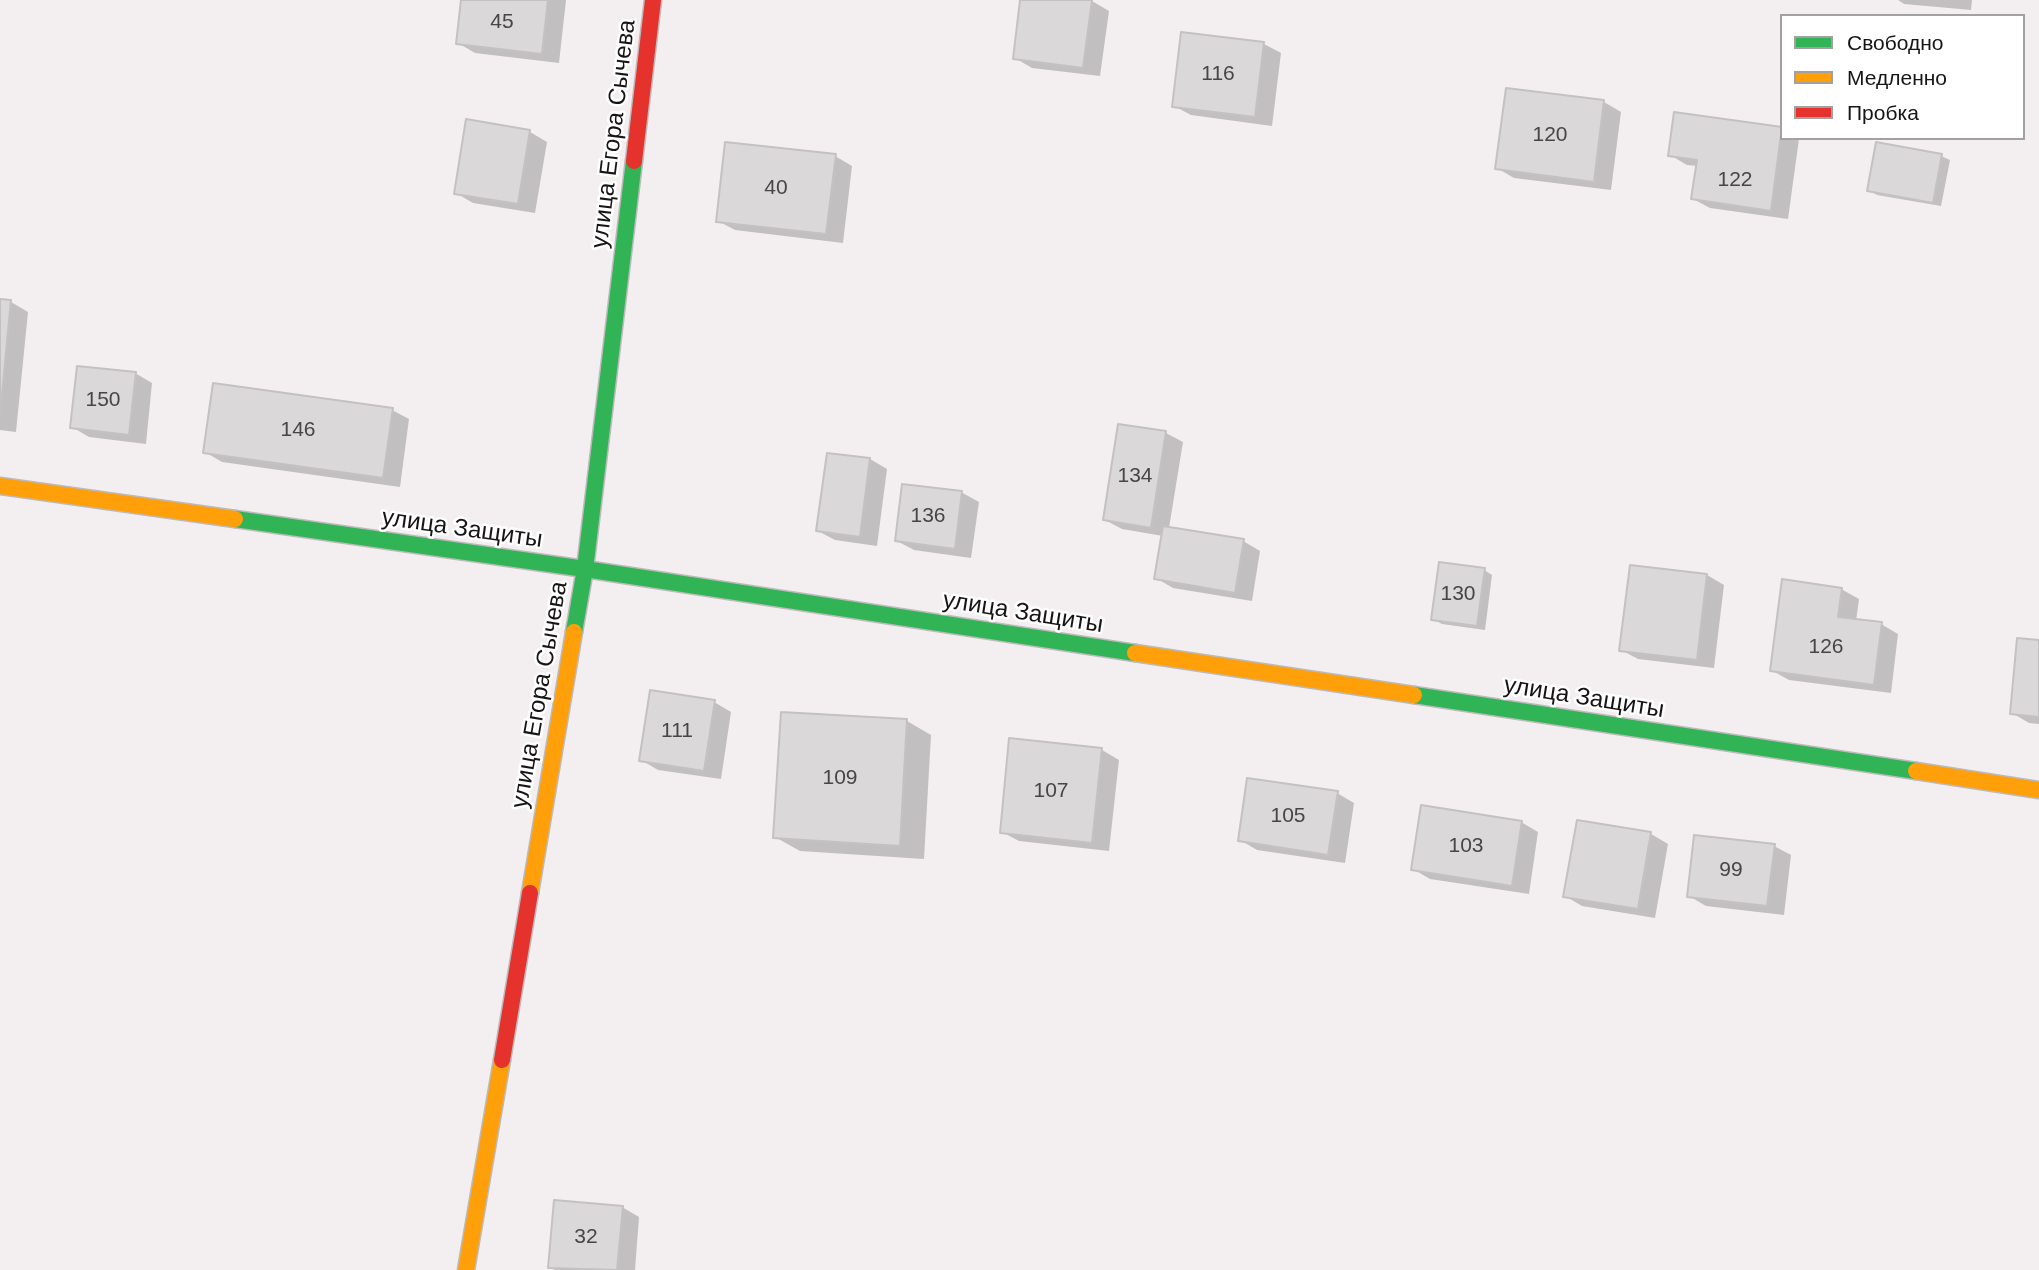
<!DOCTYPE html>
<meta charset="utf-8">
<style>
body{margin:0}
#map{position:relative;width:2039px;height:1270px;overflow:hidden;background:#f3eff1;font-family:Helvetica,sans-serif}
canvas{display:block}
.legend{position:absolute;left:1780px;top:14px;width:245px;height:126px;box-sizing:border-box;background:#fff;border:2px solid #a2a1a1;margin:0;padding:9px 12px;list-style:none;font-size:21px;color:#171415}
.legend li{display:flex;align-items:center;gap:14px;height:35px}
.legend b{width:35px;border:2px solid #a2a1a1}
</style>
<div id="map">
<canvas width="2039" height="1270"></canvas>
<ul class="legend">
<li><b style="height:9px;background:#30b455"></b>Свободно</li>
<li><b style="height:9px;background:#ff9f0a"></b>Медленно</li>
<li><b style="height:9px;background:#e5322d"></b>Пробка</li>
</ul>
</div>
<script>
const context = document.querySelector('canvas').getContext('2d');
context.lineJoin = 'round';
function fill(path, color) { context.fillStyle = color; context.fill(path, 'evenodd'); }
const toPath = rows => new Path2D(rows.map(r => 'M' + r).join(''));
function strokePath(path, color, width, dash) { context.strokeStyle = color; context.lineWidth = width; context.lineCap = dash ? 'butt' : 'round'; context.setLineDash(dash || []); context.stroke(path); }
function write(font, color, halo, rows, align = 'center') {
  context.font = font + ' Helvetica,sans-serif'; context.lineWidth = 5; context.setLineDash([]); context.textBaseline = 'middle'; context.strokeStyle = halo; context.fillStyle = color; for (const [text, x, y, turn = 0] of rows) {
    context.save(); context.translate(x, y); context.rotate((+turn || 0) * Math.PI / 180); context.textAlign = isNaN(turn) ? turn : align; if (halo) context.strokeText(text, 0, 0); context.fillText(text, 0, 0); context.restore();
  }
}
const shadow = toPath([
 [463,0,566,0,559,63,475,53,458,43],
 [1022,0,1081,0,1092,1,1109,11,1100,76,1032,68,1015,58],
 [1898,0,1972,0,1971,10,1904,4],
 [1264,44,1281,53,1272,126,1191,115,1174,106],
 [1604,102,1621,112,1611,190,1514,178,1497,168],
 [1675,114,1782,129,1782,138,1799,139,1788,219,1710,208,1693,199,1698,166,1687,165,1670,155],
 [530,132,547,142,535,213,473,203,456,193],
 [835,156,852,166,843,243,735,230,718,221],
 [1941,156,1950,160,1941,206,1877,195,1869,190],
 [0,301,11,302,28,312,16,432,0,430],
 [135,373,152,383,146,444,89,437,72,427],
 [392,410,409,419,400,487,222,462,205,452],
 [1120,426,1166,433,1183,442,1169,528,1243,541,1260,551,1252,601,1173,588,1156,578,1163,536,1122,529,1105,520],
 [829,455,870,459,887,469,877,546,835,540,818,531],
 [961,492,979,502,971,558,914,550,897,541],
 [1484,570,1492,575,1485,630,1442,624,1433,619],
 [1707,575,1724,585,1714,668,1638,659,1621,650],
 [1841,589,1859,599,1856,621,1881,624,1898,634,1891,693,1789,680,1771,670],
 [2039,642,2039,724,2029,723,2012,713],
 [714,702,731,712,721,779,658,770,641,760],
 [907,721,931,735,924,859,800,851,775,837],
 [1011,740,1102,750,1119,760,1109,851,1019,841,1002,832],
 [1337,793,1354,803,1345,863,1257,850,1240,840],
 [1521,822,1538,832,1529,894,1430,879,1413,869],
 [1578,822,1651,834,1668,844,1655,918,1582,906,1565,896],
 [1774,846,1791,855,1784,915,1706,906,1689,896],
 [622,1207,639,1217,635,1270,555,1270,550,1267]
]);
const building = toPath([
 [461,0,548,0,542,54,456,44,461,0],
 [1020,0,1092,0,1083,68,1013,59,1020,0],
 [1181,32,1264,42,1255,117,1172,107,1181,32],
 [1506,88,1604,100,1594,182,1495,169,1506,88],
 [1674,112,1782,127,1771,211,1691,199,1697,160,1668,156,1674,112],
 [466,119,530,130,518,204,454,194,466,119],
 [725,142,836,154,826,234,716,222,725,142],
 [1876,142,1942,154,1933,203,1867,191,1876,142],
 [0,299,11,300,0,415,0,299],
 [77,366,136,372,129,435,70,428,77,366],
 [213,383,393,408,383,478,203,453,213,383],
 [1118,424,1166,431,1151,528,1103,520,1118,424],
 [827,453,870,458,860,537,816,531,827,453],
 [902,484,962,491,955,549,895,541,902,484],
 [1163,526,1244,539,1235,593,1154,579,1163,526],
 [1439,562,1485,568,1477,626,1431,620,1439,562],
 [1630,565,1707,574,1697,660,1619,651,1630,565],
 [1782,579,1842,588,1838,617,1882,622,1874,685,1770,671,1782,579],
 [2017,638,2039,640,2039,717,2010,714,2017,638],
 [650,690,715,700,704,771,639,761,650,690],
 [781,712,907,719,900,846,773,838,781,712],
 [1009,738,1102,748,1092,843,1000,833,1009,738],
 [1247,778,1338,791,1328,855,1238,841,1247,778],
 [1421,805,1522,821,1512,886,1411,870,1421,805],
 [1577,820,1651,832,1638,909,1563,897,1577,820],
 [1694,835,1775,844,1767,906,1687,897,1694,835],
 [554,1200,623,1206,617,1270,548,1268,554,1200]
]);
const fast = toPath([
 [235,519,585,569,1135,653],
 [574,632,585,569,634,161],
 [1414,695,1916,771]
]);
const slow = toPath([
 [0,486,235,519],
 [1135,653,1414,695],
 [1916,771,2039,790],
 [530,893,574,632],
 [466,1270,502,1060]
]);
const jam = toPath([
 [634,161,653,0],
 [502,1060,530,893]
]);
const numberNames = [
 ["45",502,22],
 ["116",1218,74],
 ["120",1550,135],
 ["122",1735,180],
 ["40",776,188],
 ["150",103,400],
 ["146",298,430],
 ["134",1135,476],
 ["136",928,516],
 ["130",1458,594],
 ["126",1826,647],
 ["111",677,731],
 ["109",840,778],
 ["107",1051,791],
 ["105",1288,816],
 ["103",1466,846],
 ["99",1731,870],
 ["32",586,1237]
];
const streetNames = [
 ["улица Егора Сычева",614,134,-83],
 ["улица Защиты",462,529,8],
 ["улица Защиты",1023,613,9],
 ["улица Егора Сычева",540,695,-80],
 ["улица Защиты",1584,698,9]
];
fill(shadow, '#0003');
fill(building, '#dbd8d9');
strokePath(building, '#c4c1c2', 2);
strokePath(fast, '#bdbabb', 19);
strokePath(slow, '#bdbabb', 19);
strokePath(jam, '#bdbabb', 19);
strokePath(fast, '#30b455', 16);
strokePath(slow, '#ff9f0a', 16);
strokePath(jam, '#e5322d', 16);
write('21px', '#484546', null, numberNames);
write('24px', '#171415', '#fff', streetNames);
</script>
